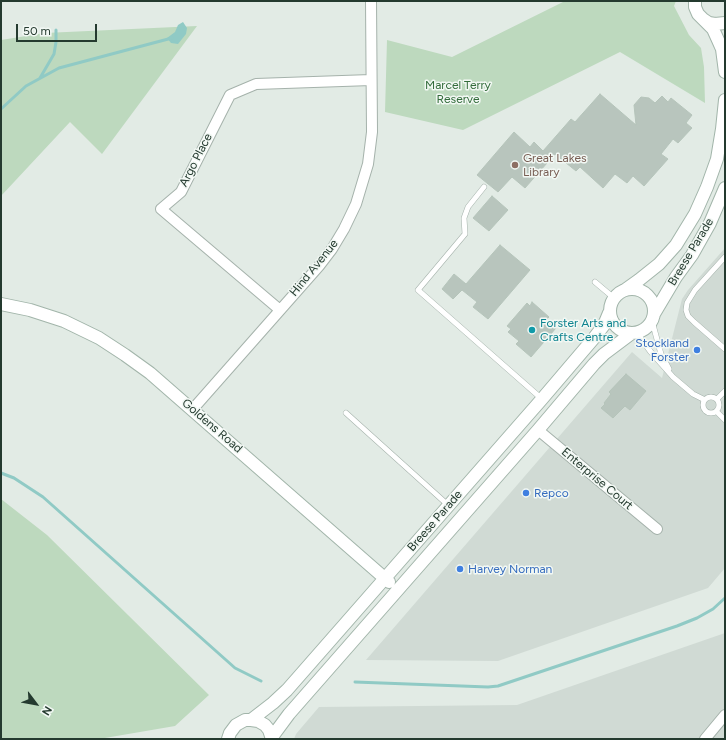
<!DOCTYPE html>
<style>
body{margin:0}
#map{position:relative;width:726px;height:740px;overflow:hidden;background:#e2ebe5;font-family:Figtree,sans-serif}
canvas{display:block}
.frame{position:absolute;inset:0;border:2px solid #243a2f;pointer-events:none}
.north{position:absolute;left:16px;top:684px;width:40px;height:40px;-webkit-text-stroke:3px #f2f8f4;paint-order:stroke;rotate:122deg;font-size:11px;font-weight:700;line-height:16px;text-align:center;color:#243a2f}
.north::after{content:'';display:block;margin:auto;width:14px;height:18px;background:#243a2f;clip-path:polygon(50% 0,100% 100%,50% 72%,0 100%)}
.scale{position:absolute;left:16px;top:24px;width:81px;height:18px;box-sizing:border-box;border:2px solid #243a2f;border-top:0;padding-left:5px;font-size:12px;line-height:14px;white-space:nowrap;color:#243a2f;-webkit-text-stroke:3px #f2f8f4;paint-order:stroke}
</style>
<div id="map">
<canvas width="726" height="740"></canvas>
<div class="frame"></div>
<div class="north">N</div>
<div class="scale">50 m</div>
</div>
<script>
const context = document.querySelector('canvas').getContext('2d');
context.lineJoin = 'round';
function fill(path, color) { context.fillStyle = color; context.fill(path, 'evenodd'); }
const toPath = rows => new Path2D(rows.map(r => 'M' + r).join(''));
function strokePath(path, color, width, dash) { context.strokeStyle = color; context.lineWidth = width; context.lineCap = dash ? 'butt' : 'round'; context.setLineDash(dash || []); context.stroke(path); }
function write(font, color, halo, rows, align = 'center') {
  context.font = font + ' Figtree,sans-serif'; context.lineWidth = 3; context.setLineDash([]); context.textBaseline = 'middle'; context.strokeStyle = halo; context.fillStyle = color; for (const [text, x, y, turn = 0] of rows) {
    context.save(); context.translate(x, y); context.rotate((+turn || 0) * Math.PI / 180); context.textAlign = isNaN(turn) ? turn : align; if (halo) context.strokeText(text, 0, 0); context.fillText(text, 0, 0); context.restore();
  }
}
const built = toPath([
 [725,248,725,568,708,588,498,661,366,660,632,352,662,378,682,299,688,290],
 [725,633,725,739,294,739,296,734,319,707,517,705]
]);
const green = toPath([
 [565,1,676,1,674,6,689,35,701,48,704,67,705,103,620,52,463,130,385,112,387,40,452,57],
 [197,26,102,154,70,122,1,196,1,40,45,33],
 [1,499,47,535,209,695,175,726,99,739,1,739]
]);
const water = toPath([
 [183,22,187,28,186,34,178,44,171,43,167,38,175,32,178,25]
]);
const stream = toPath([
 [40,78,54,54,56,42,56,30],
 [1,109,26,86,59,68,172,38],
 [1,473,14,478,43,497,235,668,261,681],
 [355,682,488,687,498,686,677,626,697,618,713,609,725,598]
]);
const building = toPath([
 [600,94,636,125,634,105,641,97,649,98,655,103,662,96,668,102,671,98,692,115,686,123,692,128,678,143,673,139,661,154,668,159,644,186,633,176,627,183,615,174,603,188,580,167,576,171,555,154,525,188,512,177,498,192,477,175,514,132,530,147,534,142,543,151,571,119,575,122,600,94],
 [492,196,508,210,489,231,473,218,492,196],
 [500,245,530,270,488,319,473,307,477,302,462,290,453,299,442,289,454,274,466,284,500,245],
 [532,302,549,317,546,320,556,328,531,357,516,344,519,341,508,332,511,329,507,326,527,303,530,306,532,302],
 [626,374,646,391,630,410,625,406,613,418,601,408,605,404,604,403,611,394,609,392,626,374]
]);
const lane = toPath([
 [484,187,468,207,464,218,465,234,418,290,542,399],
 [725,257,695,290,687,303,686,310,688,316,694,322,725,349],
 [595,282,614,298],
 [652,321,661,354,669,369],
 [637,333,650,351,673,377,693,394,705,400],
 '703 405a8 8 0 1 1 16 0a8 8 0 1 1-16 0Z',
 [717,399,725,391],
 [717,412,725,420],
 [346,413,448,505]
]);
const street = toPath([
 [280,310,161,209,181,192,230,95,256,84,371,80],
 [192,410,319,266,332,249,344,229,356,204,368,164,372,132,371,1],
 [538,430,657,529],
 [705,739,725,715]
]);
const secondary = toPath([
 [695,1,695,7,698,14,703,19,709,23,715,24,725,23],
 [703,19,713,29,718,40,722,49,725,72],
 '610 311a22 22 0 1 1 44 0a22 22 0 1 1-44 0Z',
 [625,290,639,280,659,264,676,245,695,214,707,187,717,159,722,129,725,100],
 [1,304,30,310,64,321,99,338,125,355,150,373,389,582],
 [654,314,676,277,692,255,710,223,725,188],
 [251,720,273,703,287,690,542,399,594,338,604,325,609,313],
 [272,737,289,714,538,430,594,364,604,354,632,333],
 [228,739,230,733,236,725,245,720,251,720,258,721,265,725,269,730,272,739]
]);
const markers = [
 [515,165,4,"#8d6e63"],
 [532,330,4,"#0f9aa8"],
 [697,350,4,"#3f7fe0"],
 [526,493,4,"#3f7fe0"],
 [460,569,4,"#3f7fe0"]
];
const parkNames = [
 ["Marcel Terry",458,85],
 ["Reserve",458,99]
];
const educationNames = [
 ["Great Lakes",523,158],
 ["Library",523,172]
];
const streetNames = [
 ["Argo Place",196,160,-63],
 ["Breese Parade",691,252,-59],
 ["Hind Avenue",314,268,-51],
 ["Goldens Road",212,426,41],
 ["Enterprise Court",597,479,40],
 ["Breese Parade",435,521,-49]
];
const cultureNames = [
 ["Forster Arts and",540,323],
 ["Crafts Centre",540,337]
];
const shopNames = [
 ["Stockland",689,343,"right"],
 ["Forster",689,357,"right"],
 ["Repco",534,493],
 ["Harvey Norman",468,569]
];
fill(built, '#d0dad4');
fill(green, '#bdd9be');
fill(water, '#90cac5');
strokePath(stream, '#90cac5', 3);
fill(building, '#b8c5bd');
strokePath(building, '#b5c4ba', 1);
strokePath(lane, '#a5b2ab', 6);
strokePath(street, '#a5b2ab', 12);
strokePath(secondary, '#a2b5aa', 14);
strokePath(lane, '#fff', 5);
strokePath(street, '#fff', 10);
strokePath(secondary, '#fff', 12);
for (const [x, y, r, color] of markers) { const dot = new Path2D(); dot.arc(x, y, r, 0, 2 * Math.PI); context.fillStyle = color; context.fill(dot); strokePath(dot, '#f2f8f4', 1.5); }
write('12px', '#336c3b', '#f2f8f4', parkNames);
write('12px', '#785e54', '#f2f8f4', educationNames, 'left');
write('12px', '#243a2f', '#f2f8f4', streetNames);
write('12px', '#0d838f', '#f2f8f4', cultureNames, 'left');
write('12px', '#366cbe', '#f2f8f4', shopNames, 'left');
</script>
